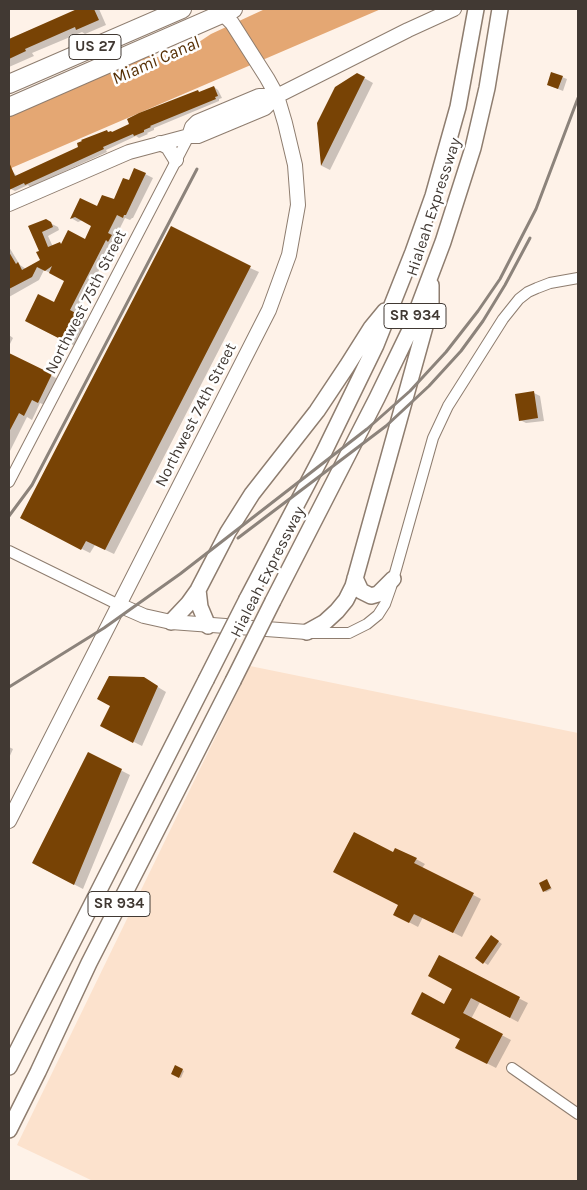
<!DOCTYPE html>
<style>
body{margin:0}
#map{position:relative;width:587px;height:1190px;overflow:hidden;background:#fef2e8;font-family:Karla,sans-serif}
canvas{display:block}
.frame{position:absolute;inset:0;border:10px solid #413933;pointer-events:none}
</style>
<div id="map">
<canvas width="587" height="1190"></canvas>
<div class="frame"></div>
</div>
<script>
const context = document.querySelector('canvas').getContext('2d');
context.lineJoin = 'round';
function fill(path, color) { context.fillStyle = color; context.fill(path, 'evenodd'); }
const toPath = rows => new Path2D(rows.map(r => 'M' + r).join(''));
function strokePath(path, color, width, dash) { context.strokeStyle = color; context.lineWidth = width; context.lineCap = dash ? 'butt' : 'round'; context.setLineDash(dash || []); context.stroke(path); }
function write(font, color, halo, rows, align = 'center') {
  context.font = font + ' Karla,sans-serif'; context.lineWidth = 5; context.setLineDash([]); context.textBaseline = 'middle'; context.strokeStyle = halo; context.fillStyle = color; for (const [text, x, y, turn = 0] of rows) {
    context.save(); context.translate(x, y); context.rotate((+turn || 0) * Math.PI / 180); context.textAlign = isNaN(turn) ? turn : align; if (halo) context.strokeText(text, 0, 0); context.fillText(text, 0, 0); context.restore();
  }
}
const built = toPath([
 [250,666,578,733,578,1181,93,1181,17,1145]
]);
const water = toPath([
 [265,9,381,9,9,169,9,117,150,55,152,57,155,58,191,43,199,42,211,34]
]);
const shadow = toPath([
 [80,9,99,9,106,25,85,34,82,32,32,53,34,56,9,67,9,39],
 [552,73,567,79,563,91,548,85],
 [357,74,373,83,330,170,322,166,318,123],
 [214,87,218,90,222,98,219,99,219,101,154,128,154,130,147,133,148,134,139,138,136,136,106,150,107,152,30,187,28,185,15,191,11,189,9,185,9,172,12,171,17,176,113,133,198,92,201,93],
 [135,169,153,178,133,218,132,218,130,220,125,218,115,238,118,240,116,245,113,243,76,315,89,322,77,347,33,325,54,304,66,281,44,270,39,280,9,297,9,247,20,265,26,269,42,261,40,252,30,227,46,221,58,227,59,230,48,236,53,247,85,241,93,225,83,220,78,222,71,218,114,200,129,182],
 [250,268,259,272,114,554,95,545,90,553,30,523],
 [9,335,13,338,9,346],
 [9,355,60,380,47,406,40,403,32,420,27,417,9,453],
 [534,393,540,396,544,421,526,423,520,420],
 [153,684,166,692,142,746,110,730],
 [9,747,13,749,9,758],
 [89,754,130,775,83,889,42,868],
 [394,853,416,859,425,864,422,868,481,899,462,937,423,917,418,927,403,919,399,905],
 [547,881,552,889,546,892,544,891],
 [495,939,502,944,488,965,477,958],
 [439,957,528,1003,518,1022,480,1002,471,1019,511,1040,496,1068,465,1052,461,1039,445,1006,454,989],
 [175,1066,184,1071,181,1078,172,1073]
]);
const building = toPath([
 [77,9,94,9,99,20,76,30,75,27,25,49,26,51,9,59,9,39],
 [551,72,563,76,558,89,547,85],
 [357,73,365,77,321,166,317,123,335,87],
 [214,86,218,96,215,97,216,99,150,126,151,127,144,130,144,132,134,136,133,134,103,147,104,149,25,185,24,183,9,190,9,162,15,176,78,147,77,143,82,141,81,140,107,130,108,132,111,131,112,132,129,124,127,119,139,113,198,90,199,92],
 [134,168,146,173,126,215,124,215,123,218,117,215,108,233,112,235,108,242,106,240,70,310,83,317,70,344,25,321,38,294,54,302,64,281,49,273,52,266,45,271,37,267,32,277,9,289,9,252,16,264,18,262,22,270,40,260,36,252,39,251,28,226,46,219,51,222,53,227,42,232,48,247,60,242,61,244,68,230,85,239,91,226,75,217,70,219,80,198,97,206,102,195,114,199,123,178,129,180],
 [171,226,251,266,105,550,86,541,81,550,20,518],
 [9,353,52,374,38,403,32,400,24,416,19,413,9,432],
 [534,391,538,418,519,421,515,394],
 [109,676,144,677,158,686,133,743,100,726,110,706,97,699],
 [88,752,122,769,74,885,32,863],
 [354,832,393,852,395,848,417,858,414,863,474,893,453,933,414,914,409,923,393,915,398,905,333,872],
 [547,879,551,888,543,892,539,883],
 [491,935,499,941,483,964,475,958],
 [439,955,520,997,510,1018,471,998,463,1013,503,1034,487,1064,455,1048,460,1039,411,1014,422,992,444,1004,452,989,428,976],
 [175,1065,183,1069,179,1078,171,1074]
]);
const street = toPath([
 [9,482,189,136],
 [9,551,119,605],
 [308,633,349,633,367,624,378,615,385,604,391,587,433,438,448,406,503,319,519,299,528,292,537,288,550,283,578,278],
 [512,1068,578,1114]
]);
const secondary = toPath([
 [189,136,192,127,197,122,259,96,277,96],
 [160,143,168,147,176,160],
 [9,204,129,152,189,136,198,136,265,108,277,96,408,30,454,9],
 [119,605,144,616,171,622,307,632],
 [9,821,269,310,289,255,298,205,295,165,285,123,277,96,267,78,232,23,218,9]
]);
const primary = toPath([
 [355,578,361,591,371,596,378,594,393,579],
 [198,590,200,607,208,626],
 [247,599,323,454,376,345,413,252,433,196,458,107,476,9],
 [273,601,377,398,409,332,443,242,473,148,487,88,500,9],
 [171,622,188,604,198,590,228,532,252,494,317,411,347,366,371,328,385,311],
 [307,632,325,622,337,611,346,600,353,586,431,305,431,285],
 [9,1067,206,680],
 [9,1130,38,1072,89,963,233,681]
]);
const highway = toPath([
 [9,84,182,9],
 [9,107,233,9]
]);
const rail = toPath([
 [9,516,32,485,197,169],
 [238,538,386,426,429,386,461,351,483,321,505,285,530,238],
 [9,687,104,628,180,574,367,429,410,391,446,352,478,311,500,279,536,209,578,98]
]);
const primaryBridge = toPath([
 [206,680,247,599],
 [233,681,273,601]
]);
const shields = [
 [95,47,52],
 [415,316,62],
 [119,904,62]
];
const shieldNames = [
 ["US 27",95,47],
 ["SR 934",415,316],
 ["SR 934",119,904]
];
const streetNames = [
 ["Hialeah Expressway",434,207,-72],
 ["Northwest 75th Street",86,302,-63],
 ["Northwest 74th Street",196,415,-63],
 ["Hialeah Expressway",268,572,-63]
];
const waterNames = [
 ["Miami Canal",156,61,-24]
];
fill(built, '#fce2cd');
fill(water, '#e4a773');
fill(shadow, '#0003');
fill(building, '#784305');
strokePath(street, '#8e7d6f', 12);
strokePath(secondary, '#8e7d6f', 16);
strokePath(primary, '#8e7d6f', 18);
strokePath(highway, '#8e7d6f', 20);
strokePath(street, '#fff', 10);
strokePath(secondary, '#fff', 14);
strokePath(primary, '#fff', 15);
strokePath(highway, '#fff', 18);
strokePath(rail, '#8c837b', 3);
strokePath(primaryBridge, '#8e7d6f', 18, []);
strokePath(primaryBridge, '#fff', 15);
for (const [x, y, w] of shields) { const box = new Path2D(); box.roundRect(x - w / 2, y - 12.5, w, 25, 4); context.fillStyle = '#fff'; context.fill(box); strokePath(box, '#413933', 1); }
write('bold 15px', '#413933', null, shieldNames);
write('16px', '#413933', '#fff', streetNames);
write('italic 18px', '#552e03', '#fff', waterNames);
</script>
